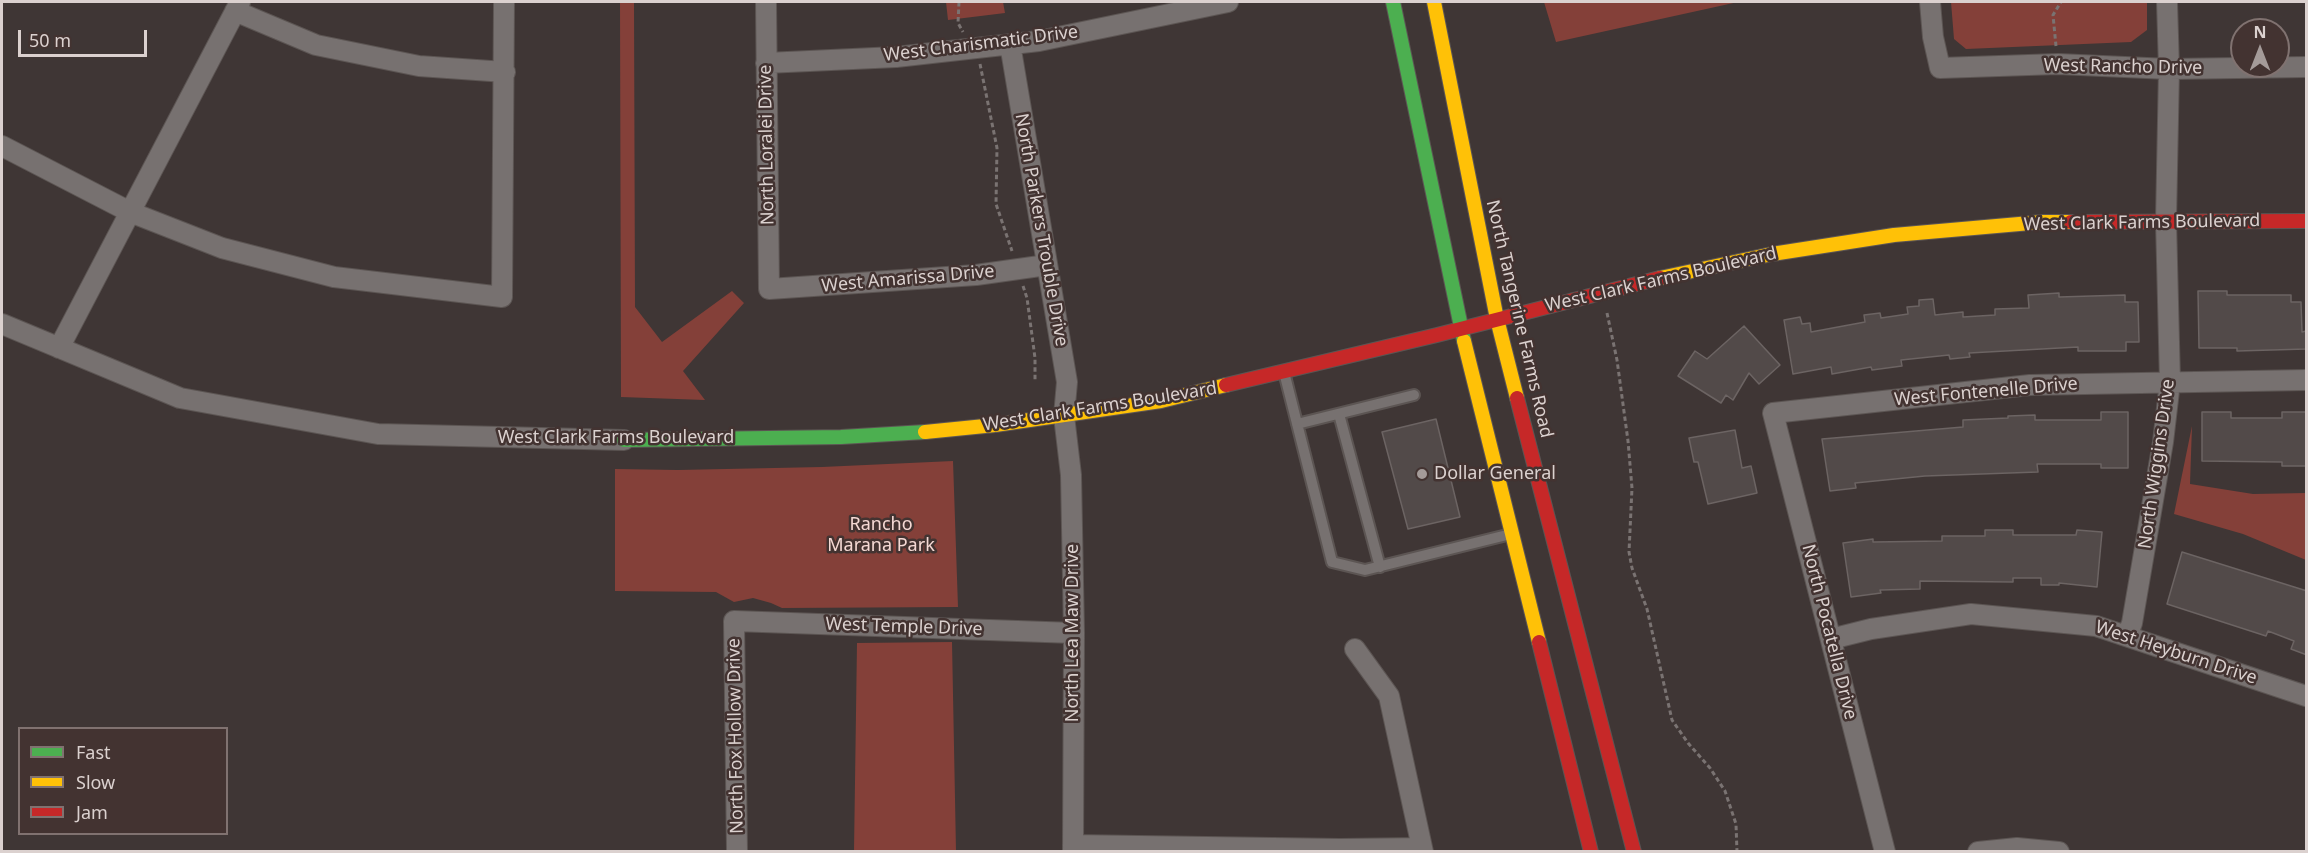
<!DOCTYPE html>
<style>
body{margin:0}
#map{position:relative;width:2308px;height:853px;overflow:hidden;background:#3f3635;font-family:"Noto Sans",sans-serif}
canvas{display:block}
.frame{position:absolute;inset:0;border:3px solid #dbd1cf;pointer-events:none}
.legend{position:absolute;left:18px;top:727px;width:210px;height:108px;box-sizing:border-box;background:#433331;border:2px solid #807270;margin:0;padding:8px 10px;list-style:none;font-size:18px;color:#dbd1cf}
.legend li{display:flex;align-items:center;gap:12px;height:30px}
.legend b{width:30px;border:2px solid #807270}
.north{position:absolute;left:2230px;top:18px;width:60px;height:60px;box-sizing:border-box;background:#433331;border:2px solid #807270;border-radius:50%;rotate:0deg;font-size:16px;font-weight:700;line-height:24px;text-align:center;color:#dbd1cf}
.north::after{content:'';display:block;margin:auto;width:21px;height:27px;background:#a49b99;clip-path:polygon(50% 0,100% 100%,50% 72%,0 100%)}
.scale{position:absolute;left:18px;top:30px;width:129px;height:27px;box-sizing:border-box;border:3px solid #dbd1cf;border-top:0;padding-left:8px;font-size:18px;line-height:21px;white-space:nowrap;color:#dbd1cf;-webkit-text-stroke:4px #433331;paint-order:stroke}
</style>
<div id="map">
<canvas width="2308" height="853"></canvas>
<div class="frame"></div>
<ul class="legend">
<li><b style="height:8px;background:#4caf50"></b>Fast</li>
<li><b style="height:8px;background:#ffc107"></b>Slow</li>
<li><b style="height:8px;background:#c62828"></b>Jam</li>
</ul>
<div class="north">N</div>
<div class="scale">50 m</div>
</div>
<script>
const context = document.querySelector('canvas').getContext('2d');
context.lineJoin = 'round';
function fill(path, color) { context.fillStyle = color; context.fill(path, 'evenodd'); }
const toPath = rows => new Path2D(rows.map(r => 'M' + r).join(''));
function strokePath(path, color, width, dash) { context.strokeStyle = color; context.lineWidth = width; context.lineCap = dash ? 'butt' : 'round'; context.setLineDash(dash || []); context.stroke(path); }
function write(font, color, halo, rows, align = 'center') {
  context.font = font + ' "Noto Sans",sans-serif'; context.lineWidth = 5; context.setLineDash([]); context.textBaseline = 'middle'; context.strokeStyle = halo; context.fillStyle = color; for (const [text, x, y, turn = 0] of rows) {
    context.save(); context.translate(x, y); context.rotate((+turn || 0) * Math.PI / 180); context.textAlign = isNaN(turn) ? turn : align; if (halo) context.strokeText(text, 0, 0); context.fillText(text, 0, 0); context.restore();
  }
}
const green = toPath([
 [620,2,634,2,635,307,662,342,732,291,744,303,683,371,705,400,621,397],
 [946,2,1003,2,1005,13,948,20],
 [1544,2,1738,2,1556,42],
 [1951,2,2147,2,2147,30,2131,42,1966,49,1954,39],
 [2192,426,2190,484,2253,494,2306,493,2306,560,2243,534,2174,514],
 [953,461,958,607,782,608,771,603,753,598,734,602,716,592,615,591,615,469,678,470,822,467],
 [952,642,956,851,854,851,857,643]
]);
const building = toPath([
 [2198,291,2227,291,2227,295,2291,295,2291,302,2301,302,2302,332,2306,331,2306,349,2237,351,2237,348,2199,348,2198,291],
 [2059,293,2059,297,2125,295,2125,302,2138,302,2139,342,2126,342,2126,351,2078,351,2078,347,1969,353,1970,357,1950,359,1949,355,1901,360,1902,366,1872,370,1871,367,1832,374,1831,367,1793,374,1784,320,1800,317,1802,324,1810,323,1811,332,1865,322,1864,315,1880,313,1881,318,1908,314,1907,307,1919,306,1919,300,1933,299,1935,315,1963,312,1963,317,1995,315,1995,309,2029,308,2028,295,2059,293],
 [1744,326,1780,365,1759,384,1749,373,1733,400,1726,395,1721,403,1678,376,1695,351,1707,359,1744,326],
 [2101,412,2128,412,2128,468,2101,468,2101,464,2037,464,2038,472,1925,476,1855,483,1856,488,1830,491,1822,439,1963,427,1963,420,2008,418,2008,416,2035,415,2035,420,2101,420,2101,412],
 [2202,412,2231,412,2231,418,2282,418,2282,412,2307,412,2307,466,2282,466,2282,462,2202,461,2202,412],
 [1436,419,1460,517,1408,529,1382,432,1436,419],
 [1735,430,1742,468,1751,466,1757,493,1708,504,1698,462,1694,462,1689,438,1735,430],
 [1985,530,2013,530,2013,535,2076,535,2077,530,2102,532,2097,587,2059,583,2059,585,2041,585,2041,578,2013,578,2013,582,1920,581,1920,589,1880,590,1881,593,1851,597,1843,543,1873,539,1873,542,1942,541,1942,536,1985,536,1985,530],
 [2182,552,2307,591,2307,655,2291,649,2294,641,2268,631,2266,636,2167,604,2182,552]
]);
const path = toPath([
 [959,2,958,23,963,32],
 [2056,46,2053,15,2061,2],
 [980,64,997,148,996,204,1012,251],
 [1023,286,1027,298,1035,358,1035,382],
 [1607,313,1617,360,1628,441,1632,488,1629,552,1632,568,1647,609,1672,720,1688,743,1710,768,1725,791,1736,824,1737,852]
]);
const lane = toPath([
 [1284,372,1332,562,1365,570,1511,534],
 [1339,414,1380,567],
 [1297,424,1414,395]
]);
const street = toPath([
 [766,2,769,289,976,275,1047,265],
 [1930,2,1933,37,1940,68,2058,64,2169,69,2306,67],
 [235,11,316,45,419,66,505,72],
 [1010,44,1067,382,1064,416,1071,475,1074,633,1073,852],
 [766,63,896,57,1039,41,1228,2],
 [2,146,130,212,222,248,334,277,502,297,504,2],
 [2,324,180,398,378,434,624,440],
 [59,348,240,2],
 [2127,636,2132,623,2163,442,2170,382,2166,221,2169,69,2167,2],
 [1831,639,1871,629,1971,614,2096,626,2306,696],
 [1355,649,1389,696,1423,852],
 [1073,845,1340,849,1422,848],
 [737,852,734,621,1074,633],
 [1885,852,1773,413,2030,385,2306,380],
 [1978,852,2017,848,2059,852]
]);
const fast = toPath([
 [1393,2,1464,341],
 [624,440,841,437,925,432]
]);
const slow = toPath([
 [1434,2,1497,319,1517,398],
 [1660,278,1772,254,1894,235,2042,222,2071,222],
 [1464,341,1539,642],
 [925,432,995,425,1161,401,1226,385]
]);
const jam = toPath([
 [2071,222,2306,221],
 [1226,385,1437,335,1660,278],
 [1517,398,1634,852],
 [1539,642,1591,852]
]);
const markers = [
 [1422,474,6,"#a49b99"]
];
const streetNames = [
 ["West Charismatic Drive",981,44,-7],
 ["West Rancho Drive",2123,67,1],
 ["North Loralei Drive",767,145,-91],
 ["West Clark Farms Boulevard",2142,223,-1],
 ["North Parkers Trouble Drive",1041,230,80],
 ["West Amarissa Drive",908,279,-5],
 ["West Clark Farms Boulevard",1661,280,-13],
 ["North Tangerine Farms Road",1519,319,77],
 ["West Fontenelle Drive",1986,392,-5],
 ["West Clark Farms Boulevard",1100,407,-9],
 ["West Clark Farms Boulevard",616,438],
 ["North Wiggins Drive",2157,464,-82],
 ["West Temple Drive",904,627,2],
 ["North Pocatella Drive",1829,632,76],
 ["North Lea Maw Drive",1073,633,-90],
 ["West Heyburn Drive",2176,653,18],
 ["North Fox Hollow Drive",736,736,-91]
];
const poiNames = [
 ["Dollar General",1434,474]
];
const parkNames = [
 ["Rancho",881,525],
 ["Marana Park",881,546]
];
fill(green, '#844039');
fill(building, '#524a49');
strokePath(building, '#6c6463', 1.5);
strokePath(lane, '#5c5553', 14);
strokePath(street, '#5c5553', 22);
strokePath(fast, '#5c5553', 16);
strokePath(slow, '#5c5553', 16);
strokePath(jam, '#5c5553', 16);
strokePath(path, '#7a7372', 3, [4.5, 3]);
strokePath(lane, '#777170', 10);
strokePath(street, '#777170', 20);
strokePath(fast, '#4caf50', 14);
strokePath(slow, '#ffc107', 14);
strokePath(jam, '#c62828', 14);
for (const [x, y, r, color] of markers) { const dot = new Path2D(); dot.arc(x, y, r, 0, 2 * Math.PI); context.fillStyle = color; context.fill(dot); strokePath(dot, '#433331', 2); }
write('18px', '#dbd1cf', '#433331', streetNames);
write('18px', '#dbd1cf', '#433331', poiNames, 'left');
write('18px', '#f5d9d4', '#433331', parkNames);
</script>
